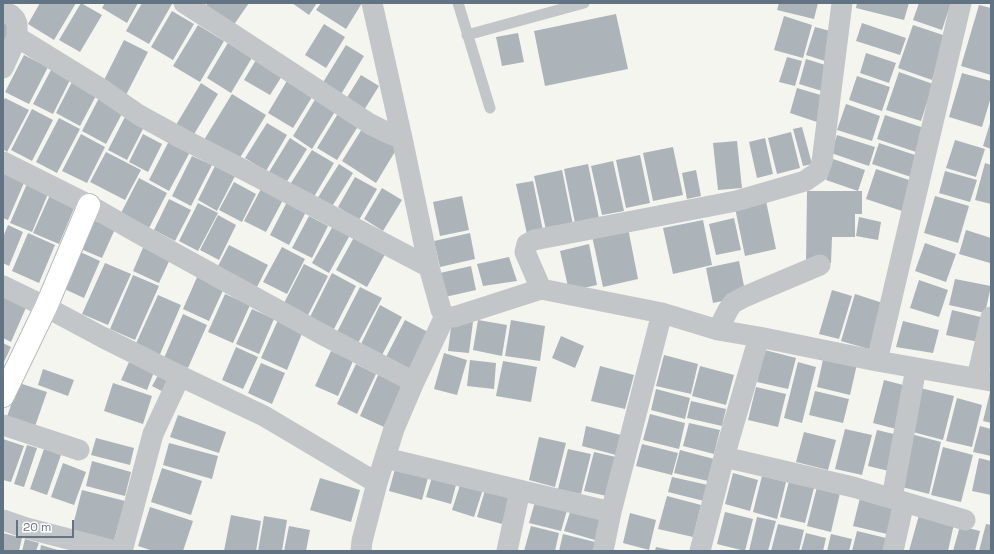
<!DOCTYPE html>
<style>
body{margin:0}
#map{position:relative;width:994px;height:554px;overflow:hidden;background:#f5f5f0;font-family:"Space Grotesk",sans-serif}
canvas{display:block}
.frame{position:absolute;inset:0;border:4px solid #627384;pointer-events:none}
.scale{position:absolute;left:16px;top:520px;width:58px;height:18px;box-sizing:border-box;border:2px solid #627384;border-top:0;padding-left:5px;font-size:12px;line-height:14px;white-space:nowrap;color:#627384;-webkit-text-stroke:3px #fff;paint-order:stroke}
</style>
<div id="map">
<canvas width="994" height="554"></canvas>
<div class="frame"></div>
<div class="scale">20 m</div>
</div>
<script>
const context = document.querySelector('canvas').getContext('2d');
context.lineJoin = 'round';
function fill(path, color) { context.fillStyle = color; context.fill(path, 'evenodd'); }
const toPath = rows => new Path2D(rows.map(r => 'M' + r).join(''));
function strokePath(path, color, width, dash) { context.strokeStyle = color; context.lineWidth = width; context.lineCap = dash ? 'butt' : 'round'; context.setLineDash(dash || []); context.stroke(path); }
const building = toPath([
 [40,3,76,3,54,40,28,24],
 [81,3,102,15,80,52,59,40],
 [105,3,138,3,127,23,102,8],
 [142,3,171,3,172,4,149,44,126,31],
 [208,3,249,3,233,26,205,7],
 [292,3,317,3,309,15],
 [321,3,362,3,346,29,316,10],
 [779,3,818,3,814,19,777,10],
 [857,3,909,3,904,20,856,8],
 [919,3,951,3,942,30,913,20],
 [979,5,991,8,991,75,961,66],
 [172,11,194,24,173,60,151,47],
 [616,14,628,69,545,86,534,31],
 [784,16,812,25,803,58,774,50],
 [3,20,12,25,3,44],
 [862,23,906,38,900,55,856,41],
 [324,24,345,37,326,68,305,55],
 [198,25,224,41,200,82,173,66],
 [913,25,946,36,932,80,898,68],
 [815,27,834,32,825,61,806,55],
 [518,33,524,62,502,66,496,37],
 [232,36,256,51,231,93,207,78],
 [124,40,148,52,126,95,103,82],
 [346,45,364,56,340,96,322,84],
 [866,53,896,63,889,83,860,73],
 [24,55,48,67,29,104,5,92],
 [787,57,802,61,795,86,779,82],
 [806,59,832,67,825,92,799,84],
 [256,60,282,76,270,95,244,80],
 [52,68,71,78,53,114,33,104],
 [899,72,933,84,921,121,886,110],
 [962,73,991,81,991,97,982,127,949,117],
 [291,74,317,89,293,128,268,113],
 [361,75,379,86,361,115,343,104],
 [857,76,890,87,882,111,849,100],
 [73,80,98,92,80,126,56,113],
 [201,83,218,94,193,136,176,125],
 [797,88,824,96,817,122,790,113],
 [319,93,339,105,312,149,293,136],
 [232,94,266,115,238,161,204,140],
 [100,96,125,108,106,144,82,131],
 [5,98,29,110,7,152,3,149,3,101],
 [846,104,880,116,872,141,837,130],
 [342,107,362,120,337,160,317,148],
 [32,109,53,120,32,161,11,150],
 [126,115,145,125,127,160,108,150],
 [885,115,924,128,916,152,877,139],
 [59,118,80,129,57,173,36,162],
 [991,120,991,149,983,146],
 [267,123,287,135,266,171,245,158],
 [365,124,399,145,376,183,342,161],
 [802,127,812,164,803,166,793,129],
 [791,132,800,168,777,174,768,138],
 [81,134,105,147,87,183,62,171],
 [143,134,162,144,148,172,129,162],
 [837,135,875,147,869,166,831,153],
 [290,138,307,149,286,183,269,172],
 [765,138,773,174,757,178,749,142],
 [955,140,985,149,976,177,946,168],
 [169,141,190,152,169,191,149,180],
 [737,141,742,188,718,190,713,143],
 [879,143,918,156,911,177,872,164],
 [673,147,683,195,653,201,643,153],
 [312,150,334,163,312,200,289,186],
 [106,152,141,170,125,200,90,182],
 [640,155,650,203,626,208,616,160],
 [192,156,212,165,191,206,172,196],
 [833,159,865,170,858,191,826,180],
 [613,161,624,211,602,215,591,166],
 [985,163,991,165,991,204,975,200],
 [216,164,236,174,217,211,198,200],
 [339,164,353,173,331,208,317,199],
 [588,164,599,218,575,223,564,169],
 [3,168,26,178,8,220,3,218],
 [876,169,912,181,902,211,866,199],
 [562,170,573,225,546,230,534,176],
 [696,170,701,196,687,199,682,173],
 [945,171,977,180,970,202,939,193],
 [355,177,377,189,359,220,338,207],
 [139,178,167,193,149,228,121,213],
 [29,179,50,189,32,232,10,223],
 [533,181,543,231,527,234,516,184],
 [234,182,256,194,242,222,219,210],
 [262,187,284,198,266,232,244,221],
 [382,188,402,200,383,231,364,219],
 [807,191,862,191,862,214,855,214,855,237,832,237,831,263,806,263],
 [50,195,75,206,59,244,33,233],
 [462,196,469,230,440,236,433,202],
 [935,196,969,206,958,243,924,233],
 [169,199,191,210,175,241,154,230],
 [288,200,307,210,289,245,270,235],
 [766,201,776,249,745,256,735,208],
 [198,203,218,213,198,251,179,241],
 [218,215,236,225,219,260,200,250],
 [309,216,328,226,312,258,292,248],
 [859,217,881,222,878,240,856,236],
 [88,218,115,229,102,258,76,247],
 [734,218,741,250,716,255,709,224],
 [703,220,712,265,673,274,663,228],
 [8,225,23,232,9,266,3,263,3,237],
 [333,226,350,235,329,273,312,263],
 [628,228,638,279,603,287,592,236],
 [358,230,389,247,367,287,336,270],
 [966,230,991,238,991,261,990,263,959,254],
 [28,233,55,245,39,283,12,271],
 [470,233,475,259,440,267,434,241],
 [145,243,172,255,159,283,133,271],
 [925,243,956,254,946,282,915,271],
 [589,244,597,285,569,291,560,251],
 [229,245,268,265,257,287,218,266],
 [282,247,305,259,287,294,263,282],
 [76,250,100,261,84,298,60,287],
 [509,257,517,281,483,286,477,264],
 [739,261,746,296,713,303,706,268],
 [105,263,131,274,108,325,82,314],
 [304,264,328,276,307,317,283,305],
 [471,266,476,290,445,297,440,273],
 [332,273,356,286,334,329,310,317],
 [133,275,159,286,135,340,110,329],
 [198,275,225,286,209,321,183,309],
 [955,279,991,286,985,313,949,305],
 [919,280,948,290,939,317,910,308],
 [360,287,382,298,357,345,336,334],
 [832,290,852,296,839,339,819,334],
 [6,293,28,303,11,342,3,338,3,299],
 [225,294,250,305,233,343,208,332],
 [855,294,886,304,872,350,841,341],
 [158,295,181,305,158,359,134,348],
 [380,305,402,317,382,355,361,344],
 [252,309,274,319,259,354,236,344],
 [952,310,989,319,983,343,946,335],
 [183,314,207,325,188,368,164,358],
 [452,319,473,322,469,353,448,351],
 [278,320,303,331,287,370,261,358],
 [405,320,428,332,408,372,385,359],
 [478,320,507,325,502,356,473,350],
 [511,320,545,326,540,361,505,356],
 [903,321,939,330,933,353,896,347],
 [561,336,584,346,575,368,552,358],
 [3,343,11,347,3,364],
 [236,347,258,357,243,389,222,380],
 [765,350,796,358,788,389,757,382],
 [331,351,353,361,338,396,315,386],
 [444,353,467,360,457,395,434,389],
 [664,355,698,364,691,394,656,386],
 [824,355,857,364,850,395,817,387],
 [470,360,496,363,494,389,467,386],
 [503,361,537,367,531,402,496,396],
 [129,362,154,372,147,390,121,380],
 [798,362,816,367,802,423,784,418],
 [261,363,285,373,272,404,248,393],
 [356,364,376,374,357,414,337,404],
 [600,366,634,375,625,409,591,401],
 [700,366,734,375,726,405,692,396],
 [43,369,74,380,68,396,38,385],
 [161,370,177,399,152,386],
 [379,373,404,384,384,427,360,416],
 [884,380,911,387,900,430,873,423],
 [19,383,47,392,33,432,5,422],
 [113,383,152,396,143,424,104,411],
 [756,387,786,394,778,427,748,420],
 [920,388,954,396,943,440,909,431],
 [656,389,690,398,685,419,651,410],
 [815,391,849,399,843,423,809,415],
 [990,392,991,392,991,423,983,421],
 [957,398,982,405,972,447,946,441],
 [691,401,726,409,722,426,687,418],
 [650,414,685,423,679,449,643,440],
 [178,415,226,432,219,453,170,437],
 [689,423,720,430,714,454,683,446],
 [586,426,621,435,616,455,582,446],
 [980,426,991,429,991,456,973,452],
 [845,429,872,435,862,475,835,469],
 [877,430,902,436,893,472,868,466],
 [804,432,836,440,828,470,796,462],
 [911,434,941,442,929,494,898,486],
 [539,437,566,443,555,487,529,480],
 [96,438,134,448,130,465,91,455],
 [3,439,24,446,11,482,3,480],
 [169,443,218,456,212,479,163,465],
 [642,444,678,453,672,475,636,466],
 [27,445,37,448,24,487,14,484],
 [943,447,973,455,961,502,931,495],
 [44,449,61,455,47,495,30,489],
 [568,449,591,454,581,494,558,489],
 [680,450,714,459,708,481,674,473],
 [594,452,616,457,607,496,584,491],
 [979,458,991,461,991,495,972,491],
 [92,461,131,472,125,496,86,486],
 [63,463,86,472,74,505,51,497],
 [396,465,429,474,422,500,389,491],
 [162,468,202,481,191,515,151,502],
 [733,473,758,480,750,511,725,504],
 [433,474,457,481,451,504,426,497],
 [762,476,786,482,777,519,753,512],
 [672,477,708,485,704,501,668,492],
 [320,478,360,490,351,522,310,510],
 [462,479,484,486,474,517,452,510],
 [789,481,814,488,805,523,780,517],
 [486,487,511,494,502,524,477,517],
 [817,487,840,493,831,532,807,526],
 [82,490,125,501,113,544,71,533],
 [861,494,895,503,887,534,853,526],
 [667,496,701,505,693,537,658,529],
 [536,498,568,507,561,531,529,523],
 [150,507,193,521,183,551,153,551,138,546],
 [571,509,601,518,595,540,564,531],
 [725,512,753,519,745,551,717,544],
 [630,513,656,520,649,550,623,543],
 [231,515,261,521,256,551,224,551],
 [919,515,954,524,948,551,909,551],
 [264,516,287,520,282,551,258,551],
 [757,517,776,521,768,551,749,551],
 [778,524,804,530,799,551,771,551],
 [986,524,991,525,991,551,979,551],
 [289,526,310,530,306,551,284,551],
 [531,526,559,533,555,551,524,551],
 [960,526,980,531,975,551,953,551],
 [857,531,886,538,883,551,852,551],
 [3,533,22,538,19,551,3,551],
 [806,533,826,538,823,551,801,551],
 [563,534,595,542,593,551,559,551],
 [831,534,852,539,849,551,827,551],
 [25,539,39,543,36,551,22,551],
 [41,545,61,551,40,551],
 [656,547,671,550,671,551,655,551]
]);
const lane = toPath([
 [458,3,490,108],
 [467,35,584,3]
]);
const street = toPath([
 [184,3,231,33,370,124,388,133,402,138],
 [372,3,402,138,429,267,441,310,445,316,454,317,541,289,662,313,718,330,759,337,877,361,991,381],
 [3,11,11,15,15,19,17,24,17,37,3,68],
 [17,37,103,90,139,115,181,138,248,172,429,267],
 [3,162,89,205,136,232,327,337,414,382],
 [3,286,46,307,102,337,180,376,264,416,377,483],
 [541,289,525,252,527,244,534,240,736,201,805,181,818,172,822,162,842,3],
 [718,330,728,310,733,303,744,297,820,265],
 [877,361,961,3],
 [977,378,991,317],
 [3,425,79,450],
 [724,457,853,487,965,520],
 [385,458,611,512],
 [892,498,916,368],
 [3,520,26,528,115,551],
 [122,551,153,434,180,376],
 [361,551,362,541,377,483,394,429,414,382,445,316],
 [507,551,520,490],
 [603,551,611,512,662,313],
 [700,551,724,457,759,337],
 [893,551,904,502]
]);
const secondary = toPath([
 [3,396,46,307,89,205]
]);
fill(building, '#acb3b9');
strokePath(secondary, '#b6bbc0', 24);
strokePath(lane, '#c2c6c9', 11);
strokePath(street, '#c2c6c9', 21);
strokePath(secondary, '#fff', 22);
</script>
